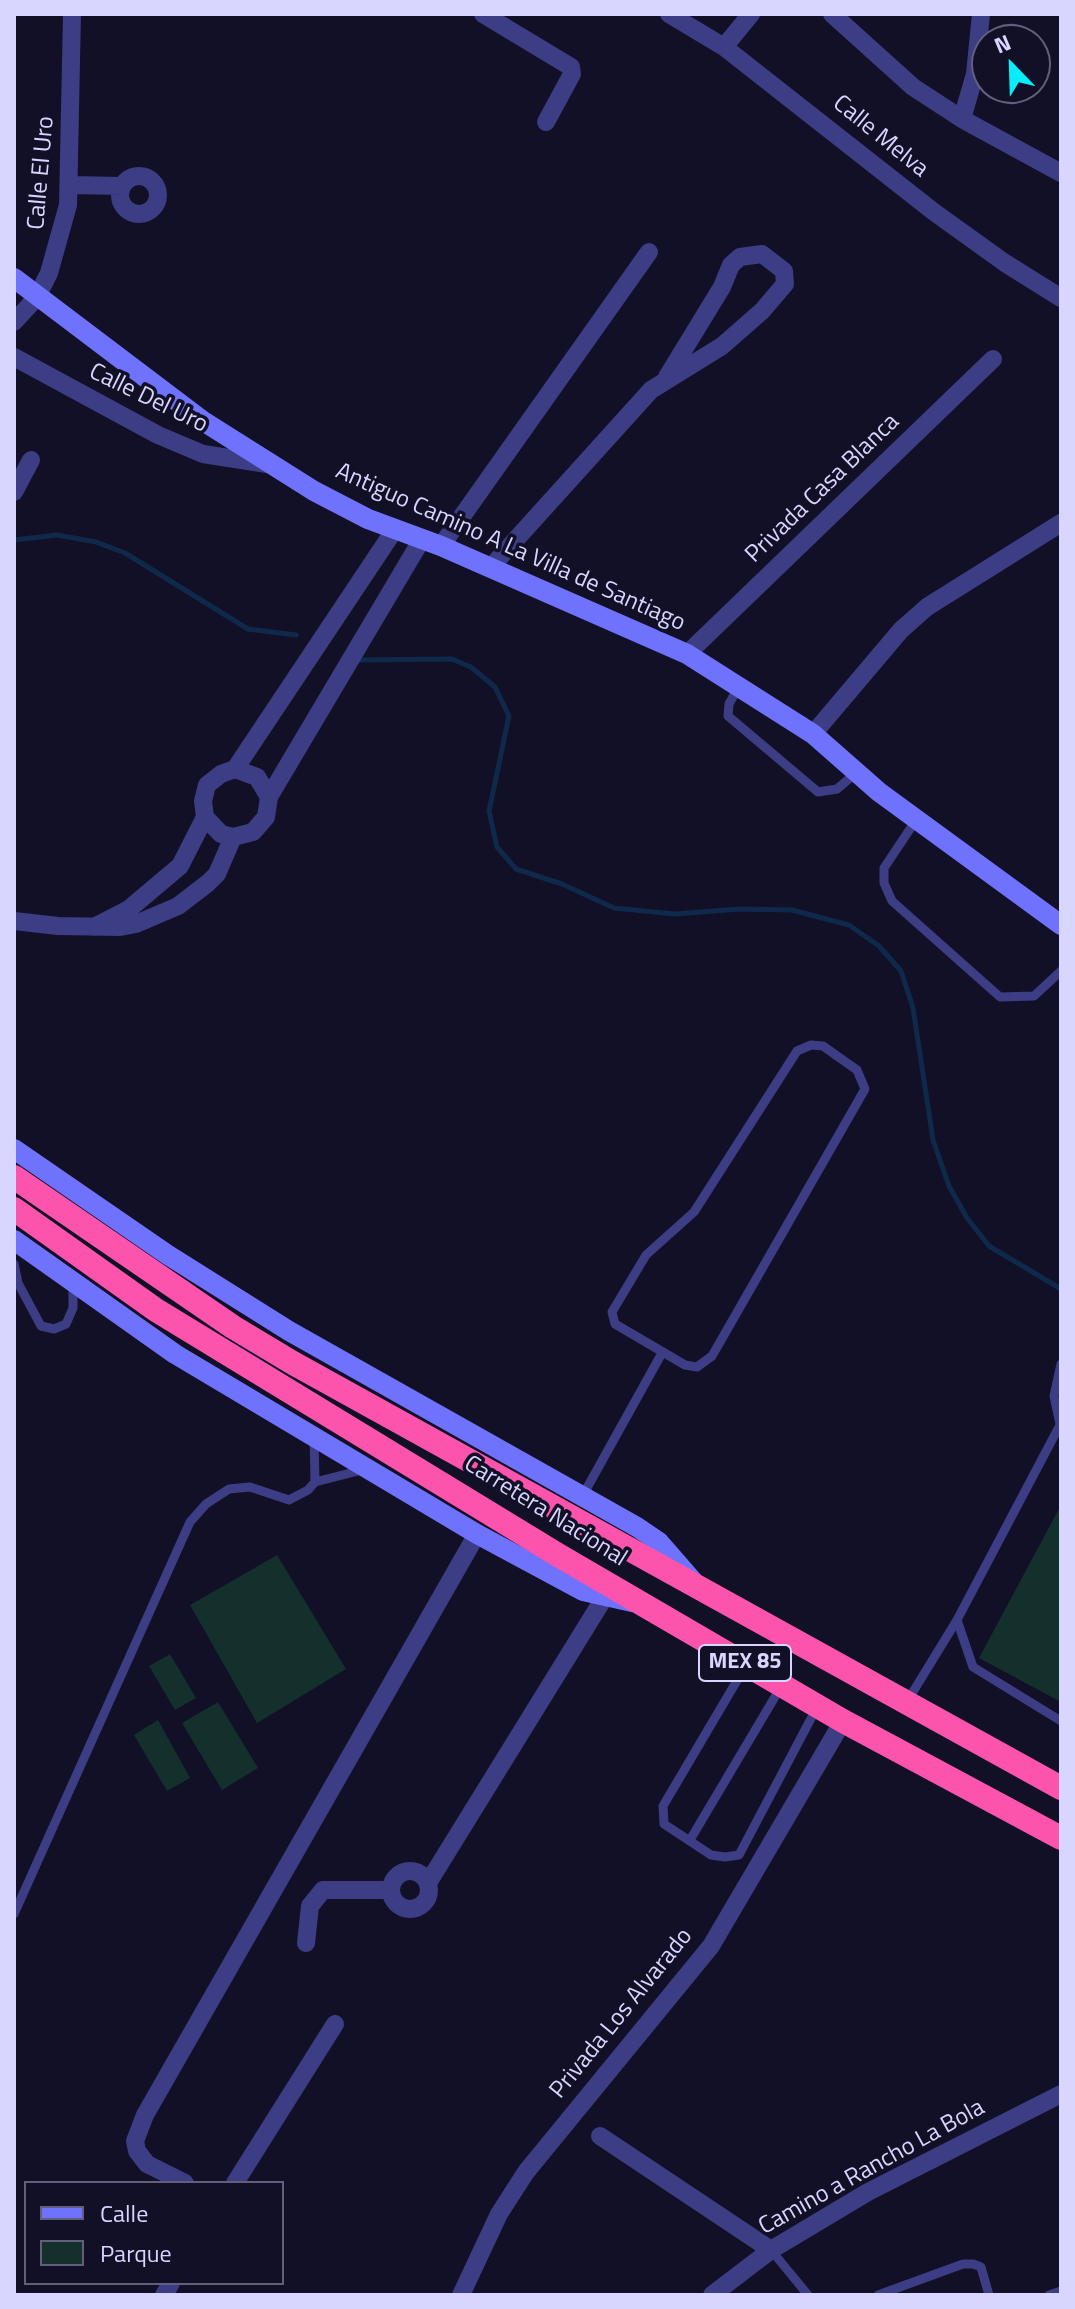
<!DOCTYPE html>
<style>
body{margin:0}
#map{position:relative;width:1075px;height:2309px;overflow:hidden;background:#121026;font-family:"Titillium Web",sans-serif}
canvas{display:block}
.frame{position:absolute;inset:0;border:16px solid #d8d5fe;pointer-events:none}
.legend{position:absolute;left:24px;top:2181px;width:260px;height:104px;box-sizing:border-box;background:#121026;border:2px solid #615f7c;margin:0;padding:10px 14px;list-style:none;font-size:24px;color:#d8d5fe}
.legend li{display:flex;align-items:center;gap:16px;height:40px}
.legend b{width:40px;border:2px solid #615f7c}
.north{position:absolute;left:971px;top:24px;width:80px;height:80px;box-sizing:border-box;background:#121026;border:2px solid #615f7c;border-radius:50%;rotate:337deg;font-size:22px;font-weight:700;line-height:32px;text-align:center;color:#d8d5fe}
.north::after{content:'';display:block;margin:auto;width:28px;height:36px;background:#06eefa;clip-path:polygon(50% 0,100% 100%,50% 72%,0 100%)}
</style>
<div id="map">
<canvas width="1075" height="2309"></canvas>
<div class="frame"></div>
<ul class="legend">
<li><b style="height:10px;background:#6e72fc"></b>Calle</li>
<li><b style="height:22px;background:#13302d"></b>Parque</li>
</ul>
<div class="north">N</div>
</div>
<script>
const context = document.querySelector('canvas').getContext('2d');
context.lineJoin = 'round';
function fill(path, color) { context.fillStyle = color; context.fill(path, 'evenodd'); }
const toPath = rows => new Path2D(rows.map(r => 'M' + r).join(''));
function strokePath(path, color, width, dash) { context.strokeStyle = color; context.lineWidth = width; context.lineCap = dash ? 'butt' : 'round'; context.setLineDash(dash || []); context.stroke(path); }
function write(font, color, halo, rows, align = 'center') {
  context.font = font + ' "Titillium Web",sans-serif'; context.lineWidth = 7; context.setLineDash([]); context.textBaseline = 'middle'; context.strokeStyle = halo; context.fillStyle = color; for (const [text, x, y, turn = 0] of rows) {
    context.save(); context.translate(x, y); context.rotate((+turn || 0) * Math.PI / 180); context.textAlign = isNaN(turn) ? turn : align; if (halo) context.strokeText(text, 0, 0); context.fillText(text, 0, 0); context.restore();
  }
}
const green = toPath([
 [1061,1505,1061,1702,979,1658],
 [277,1555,346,1669,257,1723,190,1605],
 [170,1654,196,1698,175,1710,149,1666],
 [218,1702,258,1768,222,1790,182,1723],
 [158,1720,190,1778,167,1791,134,1735]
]);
const stream = toPath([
 [14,540,57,535,96,542,125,553,248,629,296,635],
 [356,660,452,659,471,667,495,687,509,716,489,811,497,847,516,869,562,884,614,908,675,914,740,909,792,910,849,925,879,946,901,971,913,1008,933,1140,949,1186,967,1218,989,1246,1061,1289]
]);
const lane = toPath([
 [739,686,729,704,728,716,818,792,837,789,857,772],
 [916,820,884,868,884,883,892,901,1000,997,1034,996,1061,971],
 [811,1045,823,1046,857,1070,865,1089,712,1356,697,1367,685,1365,615,1324,612,1312,646,1255,694,1212,797,1051,811,1045],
 [14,1264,18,1283,41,1326,54,1329,66,1324,73,1308,73,1283],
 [1060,1424,1054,1396,1061,1364],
 [314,1438,315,1482,366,1469],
 [583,1495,662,1353],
 [957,1620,973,1667,1061,1721],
 [745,1667,663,1806,664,1824,711,1855,725,1857,739,1855,816,1709],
 [908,1700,957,1620,1061,1423],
 [690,1840,782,1685],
 [14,1914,190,1522,206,1504,229,1489,250,1487,289,1500,308,1490,315,1482],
 [771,2250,808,2295],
 [878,2295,963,2264,973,2264,981,2267,989,2295],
 [1049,2295,1061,2291]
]);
const street = toPath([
 [483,14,571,67,572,74,546,122],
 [669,14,724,47,934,212,1005,263,1061,298],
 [832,14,913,87,962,119,1061,173],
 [724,47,751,14],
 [962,119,975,74,981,14],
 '120 195a19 19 0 1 1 38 0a19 19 0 1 1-38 0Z',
 [70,185,122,186],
 [14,322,37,297,49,273,68,205,72,14],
 [14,357,158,435,203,454,267,464],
 [14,492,31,460],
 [441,546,649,252],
 [491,567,651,390,722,346,762,311,785,284,784,271,762,254,740,257,731,265,722,287,667,377],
 [687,654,993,359],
 [813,734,901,630,927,607,1061,523],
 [235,769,395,529],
 [269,797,422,539],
 [14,921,58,926,120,927,136,924,178,906,208,883,217,874,233,837],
 [94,927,129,909,180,866,205,817,203,801,207,785,221,774,235,769,257,777,269,797,266,817,253,832,233,837,221,834,205,817],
 '391 1890a19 19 0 1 1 38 0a19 19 0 1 1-38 0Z',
 [428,1883,604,1598],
 [306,1943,310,1906,323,1890,391,1890],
 [600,2136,771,2250],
 [185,2183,147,2164,137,2151,135,2141,145,2115,477,1534],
 [235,2183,335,2024],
 [164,2295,171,2283],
 [461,2295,499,2214,526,2172,711,1946,843,1721],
 [712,2295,771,2250,868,2192,1061,2094]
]);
const secondary = toPath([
 [14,278,203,421,314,491,368,519,441,546,687,654,813,734,879,792,1061,925],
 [14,1149,168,1255,289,1331,637,1527,659,1542,693,1581],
 [14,1240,175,1354,477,1534,583,1591,632,1602]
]);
const highway = toPath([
 [14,1177,233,1327,293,1363,1061,1788],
 [14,1209,156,1310,558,1555,843,1721,1061,1838]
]);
const shields = [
 [745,1663,92]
];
const shieldNames = [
 ["MEX 85",745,1663]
];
const streetNames = [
 ["Calle Melva",880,137,39],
 ["Calle El Uro",42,173,-85],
 ["Calle Del Uro",148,399,26],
 ["Privada Casa Blanca",823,489,-44],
 ["Antiguo Camino A La Villa de Santiago",510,548,24],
 ["Carretera Nacional",545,1512,32],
 ["Privada Los Alvarado",622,2014,-51],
 ["Camino a Rancho La Bola",872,2168,-29]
];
fill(green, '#13302d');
strokePath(stream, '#0f294a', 5);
strokePath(lane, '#3c3d84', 9);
strokePath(street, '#3c3d84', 18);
strokePath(secondary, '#6e72fc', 20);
strokePath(highway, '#fc53ad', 24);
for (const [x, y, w] of shields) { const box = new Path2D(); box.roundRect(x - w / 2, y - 18, w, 36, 6); context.fillStyle = '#121026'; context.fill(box); strokePath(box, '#d8d5fe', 2); }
write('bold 22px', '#d8d5fe', null, shieldNames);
write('24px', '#d8d5fe', '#121026', streetNames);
</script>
